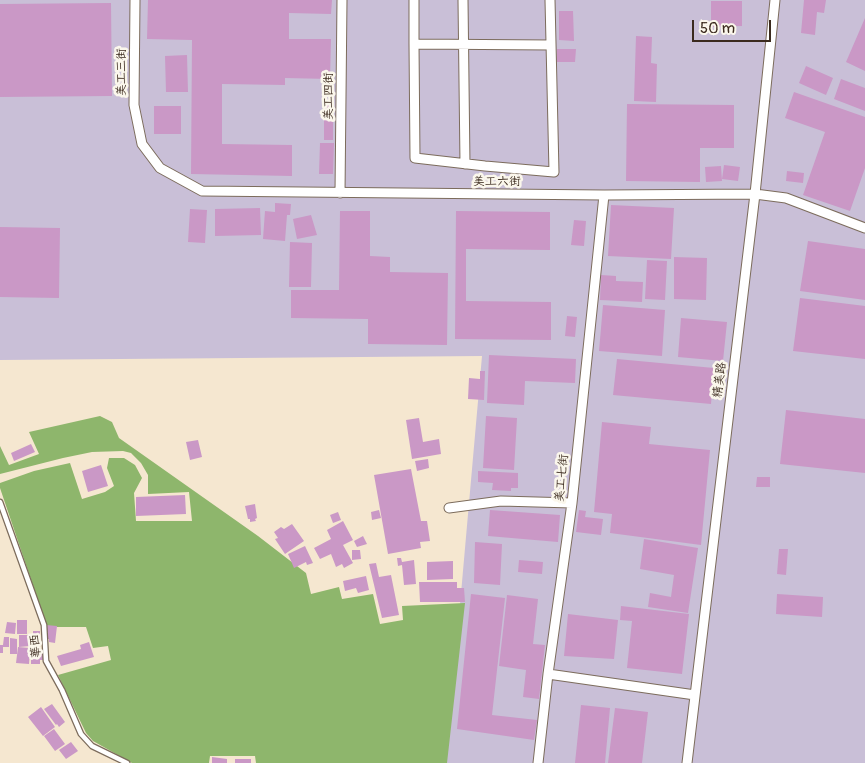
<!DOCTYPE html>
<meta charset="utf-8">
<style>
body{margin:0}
#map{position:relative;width:865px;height:763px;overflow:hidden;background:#f5e7d0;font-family:Pangolin,sans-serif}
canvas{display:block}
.scale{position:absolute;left:692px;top:20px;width:79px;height:22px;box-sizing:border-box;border:2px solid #3b2a1e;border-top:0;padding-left:6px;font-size:15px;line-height:18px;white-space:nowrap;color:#3b2a1e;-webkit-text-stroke:4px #fbf7ec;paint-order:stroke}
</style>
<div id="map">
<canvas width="865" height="763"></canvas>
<div class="scale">50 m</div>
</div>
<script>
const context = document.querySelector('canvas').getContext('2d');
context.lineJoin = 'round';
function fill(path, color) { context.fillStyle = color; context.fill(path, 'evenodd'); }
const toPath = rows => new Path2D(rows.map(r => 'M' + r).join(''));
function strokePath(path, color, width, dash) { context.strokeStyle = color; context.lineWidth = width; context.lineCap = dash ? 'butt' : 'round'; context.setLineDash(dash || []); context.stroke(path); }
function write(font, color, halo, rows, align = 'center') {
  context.font = font + ' Pangolin,"LXGW WenKai TC",sans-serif'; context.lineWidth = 5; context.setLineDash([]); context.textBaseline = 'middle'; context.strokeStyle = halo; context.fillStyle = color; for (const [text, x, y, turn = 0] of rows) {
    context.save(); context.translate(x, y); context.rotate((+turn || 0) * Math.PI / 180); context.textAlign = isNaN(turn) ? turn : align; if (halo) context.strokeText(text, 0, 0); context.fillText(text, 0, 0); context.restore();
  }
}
const industrial = toPath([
 [0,0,865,0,865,763,446,763,482,356,0,360]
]);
const forest = toPath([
 [100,416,112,422,119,438,258,536,306,573,311,594,339,587,342,599,373,594,380,624,403,620,402,606,465,603,447,763,256,763,255,756,210,756,209,763,132,763,93,741,86,733,58,675,111,660,108,646,93,648,86,627,47,627,0,488,0,483,34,471,70,463,82,499,105,492,114,486,107,468,109,458,124,458,135,465,142,478,134,493,136,521,192,521,189,492,148,494,148,475,141,463,131,453,123,451,92,452,63,458,0,474,0,446,9,465,39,454,29,432]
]);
const building = toPath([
 [148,0,332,0,331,14,289,13,289,39,331,39,330,79,285,78,285,85,222,84,222,144,292,145,292,176,191,174,192,40,147,39],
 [804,0,826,0,824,13,817,12,815,35,801,33],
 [711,1,742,1,742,26,711,27],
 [111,3,112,96,0,97,0,4],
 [559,11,573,11,574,41,559,40],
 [865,18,865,71,846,62],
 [636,36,652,37,651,63,657,64,656,102,634,101],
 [557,49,576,49,575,62,557,62],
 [187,55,188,92,166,92,165,56],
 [806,66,833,78,826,95,799,83],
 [841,79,865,88,865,111,834,99],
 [794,92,865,117,865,168,850,211,803,195,825,132,785,118],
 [324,101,333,101,333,140,324,140],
 [627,104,734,105,734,148,700,148,700,182,626,181],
 [154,106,181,106,181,134,154,134],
 [320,143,334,143,333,174,319,174],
 [724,165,740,167,738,181,722,179],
 [721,166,722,181,706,182,705,167],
 [787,171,804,173,803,183,786,181],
 [275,203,291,204,290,215,287,215,285,241,263,239,265,211,275,212],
 [611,205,674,208,671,259,608,256],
 [260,208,261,235,215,236,215,209],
 [190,209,207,210,205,243,188,242],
 [340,211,370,211,370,256,390,257,390,272,448,273,447,345,368,344,368,319,291,318,291,290,339,290],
 [456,211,550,212,550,250,466,249,466,301,551,302,551,340,455,339],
 [311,215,317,235,297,239,293,219],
 [574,220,586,221,584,246,571,245],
 [0,227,60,228,59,298,0,297],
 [808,241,865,249,865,300,800,291],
 [290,242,312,243,311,287,289,287],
 [674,257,707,258,706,300,674,299],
 [647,260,667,261,665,300,645,299],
 [601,275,616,276,616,281,643,282,642,302,600,300],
 [800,298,865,306,865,359,793,351],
 [603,305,665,310,662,356,599,351],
 [567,316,577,317,575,337,565,336],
 [681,318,727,322,723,361,678,357],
 [489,355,576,359,575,383,525,381,524,405,487,403],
 [617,359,714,368,711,404,613,395],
 [480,371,485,371,484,400,468,399,469,378,480,379],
 [786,410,865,419,865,473,780,464],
 [486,416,517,418,514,470,483,468],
 [419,418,423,442,439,439,441,454,412,459,406,420],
 [602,422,651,427,649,444,710,450,701,545,610,533,612,514,594,512],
 [198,440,202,457,190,460,186,442],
 [31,444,35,452,14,461,11,453],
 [428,459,429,468,417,471,415,461],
 [101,465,108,486,88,492,82,471],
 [411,469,421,521,427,521,430,541,420,542,421,548,388,554,374,475],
 [478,471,518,473,518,488,511,488,511,491,492,490,493,483,478,482],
 [757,477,770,477,770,487,756,487],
 [185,495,186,514,136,516,136,497],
 [255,504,257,518,255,519,256,521,250,522,250,519,248,519,245,506],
 [379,510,381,518,372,520,371,512],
 [490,510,560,515,558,542,488,536],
 [579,510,586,511,585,517,603,519,601,535,576,532],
 [338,512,341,520,333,523,330,515],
 [343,521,353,540,343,545,353,563,344,568,342,564,336,567,331,554,320,559,314,548,331,539,327,530],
 [292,524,304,541,285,554,275,539,278,538,274,532,281,527,284,529],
 [363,536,367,544,357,547,354,541],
 [644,539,698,548,688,613,648,607,650,593,671,597,674,575,640,569],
 [475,542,502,544,500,585,474,583],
 [305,546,313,563,307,565,306,562,294,568,288,554],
 [779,549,788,549,786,575,777,574],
 [352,550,360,550,361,559,352,560],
 [397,558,401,558,402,562,414,560,416,584,404,585,402,565,398,566],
 [519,560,543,562,542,574,518,572],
 [453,561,453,579,427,580,427,562],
 [376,563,379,577,391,575,399,615,382,618,369,564],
 [366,576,369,590,358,593,356,588,345,591,343,581],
 [419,582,457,582,457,588,464,588,465,602,420,602],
 [471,594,505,598,492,715,537,720,534,740,457,729],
 [777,594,823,597,822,617,776,614],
 [507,595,538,599,533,644,545,645,539,699,523,697,526,670,499,666],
 [621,606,689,614,682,674,627,668,632,621,620,620],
 [568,614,618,620,614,659,564,656],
 [17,620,27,620,27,634,17,634],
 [7,622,16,623,15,634,5,633],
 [46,625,57,626,55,643,49,642,49,639,47,639,48,632,45,632],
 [33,631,40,631,40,649,30,650,29,664,16,663,18,647,30,648,30,646,19,647,19,635,33,635],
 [4,637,9,637,9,647,3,647,3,653,0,653,0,645,3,645],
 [10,638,17,639,17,654,10,654],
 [89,642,94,657,61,666,57,656,81,649,80,645],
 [31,651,44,651,43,660,40,660,40,664,31,664],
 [52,704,65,722,59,727,57,724,56,725,44,709],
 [581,705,610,708,605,763,575,763],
 [41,707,55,727,43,736,28,717],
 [615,708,648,712,642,763,608,763],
 [54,729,65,744,55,751,44,736],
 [71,742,78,751,66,759,59,750],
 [212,757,227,759,227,763,212,763],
 [235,759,251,759,251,763,235,763]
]);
const service = toPath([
 [0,502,44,625,46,661,62,690,81,734,92,746,127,763]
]);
const minor = toPath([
 [135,0,134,105,142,144,160,168,202,191,604,195,755,194,786,198,865,228],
 [414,0,414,44,551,45],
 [463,0,465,164],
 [414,44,415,158,485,166,554,172,550,0],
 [340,193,342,0],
 [449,508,501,501,572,503],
 [548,674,695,695],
 [538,763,548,674,572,503,604,195],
 [687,763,755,194,775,0]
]);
const streetNames = [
 ["美工三街",122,72,-90],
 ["美工四街",329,96,-90],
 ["美工六街",497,182],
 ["精美路",720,380,-83],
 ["美工七街",562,478,-84],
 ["華西",36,646,-95]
];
fill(industrial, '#c9bfd7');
fill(forest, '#8eb66c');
fill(building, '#ca98c6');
strokePath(service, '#7c6c5c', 7);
strokePath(minor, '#7c6c5c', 11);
strokePath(service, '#fff', 4.5);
strokePath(minor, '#fff', 9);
write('12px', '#3b2a1e', '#fbf7ec', streetNames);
</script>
